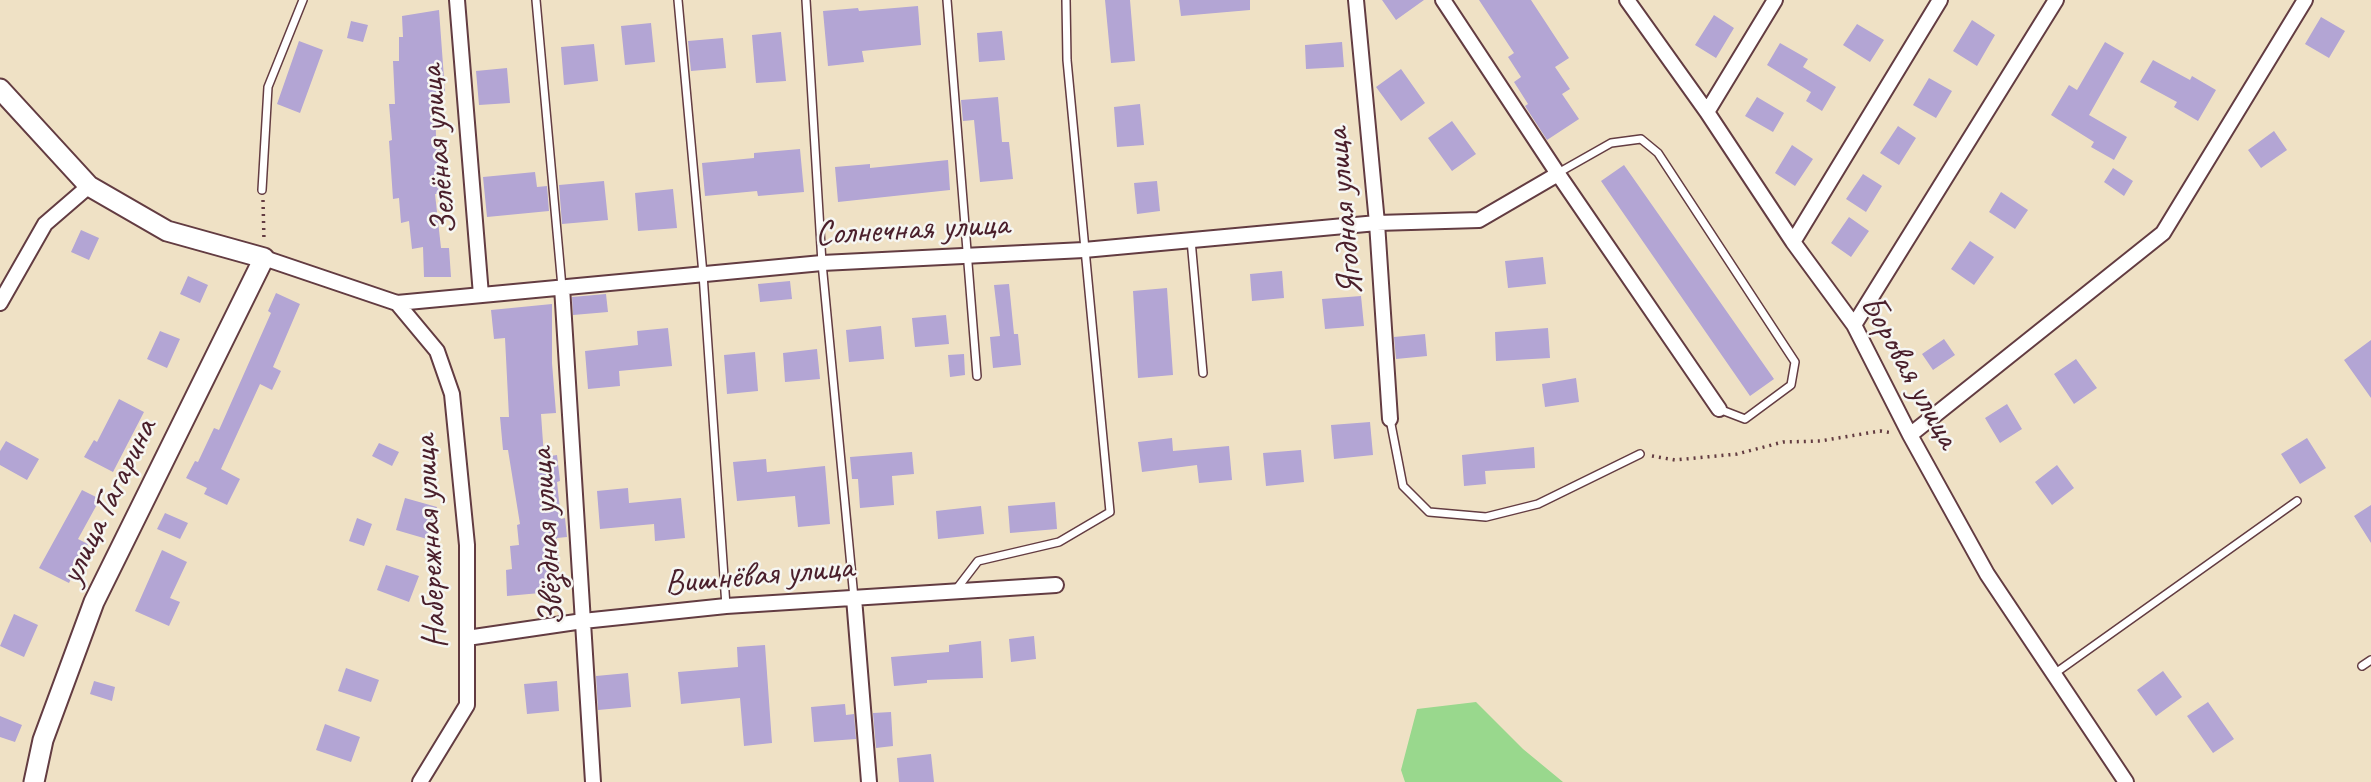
<!DOCTYPE html>
<meta charset="utf-8">
<style>
body{margin:0}
canvas{display:block;background:#efe1c5}
</style>
<canvas width="2371" height="782"></canvas>
<script>
const context = document.querySelector('canvas').getContext('2d');
context.lineJoin = 'round';
function fill(path, color) { context.fillStyle = color; context.fill(path, 'evenodd'); }
const toPath = rows => new Path2D(rows.map(r => 'M' + r).join(''));
function strokePath(path, color, width, dash) { context.strokeStyle = color; context.lineWidth = width; context.lineCap = dash ? 'butt' : 'round'; context.setLineDash(dash || []); context.stroke(path); }
function write(font, color, halo, rows, align = 'center') {
  context.font = font + ' Caveat,sans-serif'; context.lineWidth = 5; context.setLineDash([]); context.textBaseline = 'middle'; context.strokeStyle = halo; context.fillStyle = color; for (const [text, x, y, turn = 0] of rows) {
    context.save(); context.translate(x, y); context.rotate((+turn || 0) * Math.PI / 180); context.textAlign = isNaN(turn) ? turn : align; if (halo) context.strokeText(text, 0, 0); context.fillText(text, 0, 0); context.restore();
  }
}
const green = toPath([
 [1476,702,1523,749,1563,782,1405,782,1401,770,1417,709]
]);
const building = toPath([
 [1105,0,1130,0,1135,61,1111,63],
 [1179,0,1250,0,1250,10,1181,16],
 [1382,0,1424,0,1396,20],
 [1479,0,1531,0,1569,58,1555,67,1570,89,1562,94,1579,119,1547,140,1525,106,1528,104,1514,82,1521,77,1508,57,1514,53],
 [918,6,921,45,862,51,864,62,828,66,823,11,858,8,859,11],
 [439,10,445,92,435,94,436,137,440,137,441,161,446,160,447,193,435,194,441,248,449,248,451,277,424,277,423,247,412,249,409,221,401,223,399,198,393,199,389,141,392,140,389,104,395,104,393,61,399,61,399,37,403,37,402,16],
 [1714,15,1734,28,1716,58,1695,45],
 [2321,17,2345,31,2329,58,2305,44],
 [1972,20,1995,35,1977,66,1953,51],
 [351,21,368,25,363,42,347,38],
 [651,23,655,62,625,65,621,26],
 [1857,24,1884,40,1870,62,1843,45],
 [1002,31,1005,60,979,62,977,33],
 [781,32,786,81,756,83,752,35],
 [723,38,726,68,691,71,688,41],
 [299,41,323,50,300,113,277,104],
 [1342,42,1344,67,1306,69,1305,45],
 [2105,42,2124,53,2089,115,2127,137,2114,160,2091,147,2094,142,2051,115,2069,85,2077,90],
 [1780,43,1808,59,1803,67,1836,87,1822,111,1806,101,1811,92,1767,65],
 [594,44,598,81,564,85,561,47],
 [2153,60,2190,80,2192,76,2216,90,2198,121,2174,107,2177,102,2140,82],
 [507,68,510,103,479,105,476,71],
 [1401,69,1425,103,1401,121,1376,87],
 [1929,78,1952,91,1936,118,1913,105],
 [998,97,1002,142,1009,142,1013,179,980,182,974,120,963,121,961,100],
 [1757,97,1784,113,1773,132,1745,116],
 [1140,104,1144,145,1117,147,1114,107],
 [1452,121,1476,154,1452,171,1428,138],
 [1898,126,1916,138,1899,165,1880,153],
 [2274,131,2287,150,2261,168,2248,150],
 [1792,145,1813,159,1795,186,1775,173],
 [800,149,804,192,758,196,757,191,705,196,702,163,754,158,754,153],
 [948,160,950,190,838,202,835,167,870,164,870,168],
 [1624,165,1774,379,1750,396,1601,181],
 [2113,168,2133,181,2124,196,2104,182],
 [535,172,537,187,547,186,549,211,487,217,483,177],
 [1863,174,1882,186,1866,212,1846,199],
 [604,181,608,220,562,224,559,185],
 [1157,181,1160,211,1137,214,1134,183],
 [673,189,677,228,638,231,635,193],
 [2001,192,2028,210,2015,229,1989,212],
 [1849,217,1869,231,1851,257,1831,243],
 [81,230,99,238,89,260,71,252],
 [1970,241,1994,257,1974,285,1951,269],
 [1543,257,1546,284,1508,288,1505,261],
 [1282,271,1284,298,1252,301,1250,274],
 [188,276,208,285,200,303,180,294],
 [790,281,792,299,760,302,758,284],
 [1009,284,1014,334,1018,334,1021,365,993,368,990,337,1000,336,994,285],
 [1167,288,1173,375,1138,378,1133,291],
 [276,293,300,304,273,367,281,371,272,390,260,384,221,469,240,479,227,505,204,494,207,488,186,478,195,461,198,462,214,428,219,430,271,313,268,311],
 [606,294,608,312,573,315,572,297],
 [1361,296,1364,326,1325,329,1322,299],
 [552,304,552,363,556,413,541,414,544,457,557,455,560,481,557,482,561,519,565,518,567,537,557,538,559,564,550,565,551,592,507,596,506,570,512,569,510,546,519,545,517,525,520,524,508,450,503,450,500,417,509,417,505,338,494,339,491,310],
 [946,315,949,344,915,347,912,318],
 [881,326,884,359,849,362,846,330],
 [668,328,672,366,619,371,620,386,588,389,585,351,638,345,637,331],
 [1548,328,1550,358,1496,361,1495,332],
 [160,331,180,339,167,368,147,359],
 [1425,334,1427,356,1396,359,1394,337],
 [1944,339,1955,355,1933,370,1922,354],
 [2371,340,2371,398,2344,360],
 [817,349,820,379,785,382,783,353],
 [755,352,758,391,727,394,724,355],
 [964,354,965,375,950,377,948,355],
 [2076,359,2097,388,2074,404,2054,374],
 [1576,378,1579,402,1545,407,1542,384],
 [119,399,144,412,113,472,84,457,94,440,97,442],
 [2007,404,2022,429,2000,443,1985,418],
 [1370,422,1373,455,1334,459,1331,425],
 [1172,438,1173,451,1229,446,1232,480,1199,483,1197,465,1142,472,1138,442],
 [2307,438,2326,468,2300,484,2281,454],
 [6,441,39,459,27,480,0,465,0,451],
 [379,443,399,452,392,466,372,456],
 [1534,447,1535,468,1485,471,1486,484,1464,486,1462,455],
 [1301,450,1304,482,1266,486,1263,453],
 [912,452,914,474,892,476,894,505,860,508,858,479,852,479,850,457],
 [766,459,767,472,825,466,830,524,798,527,795,496,737,501,733,462],
 [2057,465,2074,488,2052,505,2035,482],
 [628,488,629,503,681,498,685,538,655,541,654,524,600,529,597,491],
 [82,490,100,499,78,539,88,544,69,583,39,568],
 [405,498,437,507,427,539,396,530],
 [1055,502,1057,529,1010,533,1008,506],
 [2371,505,2371,543,2354,516],
 [981,506,984,534,938,539,936,511],
 [165,513,188,523,180,539,157,529],
 [357,518,372,524,364,546,349,541],
 [162,550,187,562,170,598,180,602,169,626,135,611],
 [386,565,419,576,409,602,377,590],
 [14,614,38,625,24,657,0,646],
 [1034,636,1036,659,1011,662,1009,639],
 [981,641,983,678,927,680,927,683,894,686,891,657,949,652,949,645],
 [765,645,772,743,744,746,740,698,681,704,678,672,738,667,737,647],
 [346,668,379,680,371,702,338,691],
 [2163,671,2182,697,2156,716,2137,690],
 [628,673,631,707,598,710,596,676],
 [94,681,115,687,112,701,90,694],
 [557,681,559,711,527,714,524,684],
 [2208,702,2234,739,2213,753,2187,716],
 [845,704,846,715,854,714,856,739,814,742,811,707],
 [891,712,893,746,876,748,873,713],
 [0,716,22,725,15,742,0,737],
 [325,724,360,737,351,762,316,750],
 [931,754,934,782,899,782,897,758]
]);
const path = toPath([
 [263,200,264,241],
 [1652,456,1675,460,1737,454,1783,442,1820,441,1880,431,1893,433]
]);
const lane = toPath([
 [536,0,562,287],
 [678,0,703,274,726,606],
 [806,0,822,263,854,598],
 [947,0,977,376],
 [1558,173,1611,143,1641,139,1658,153,1795,362,1791,385,1745,419,1719,409],
 [262,190,268,87,303,0],
 [1191,240,1203,373],
 [1390,419,1403,486,1429,512,1486,517,1538,504,1640,454],
 [955,591,978,561,1059,542,1110,512,1067,60,1066,0],
 [2362,666,2371,660],
 [2054,674,2297,501]
]);
const street = toPath([
 [457,0,481,295],
 [1356,0,1377,223,1390,419],
 [1443,0,1558,174,1719,409],
 [1627,0,1707,112,1793,242,1854,325,1910,435,1987,574,2126,782],
 [1707,112,1775,0],
 [1793,242,1940,0],
 [264,258,397,303,822,263,1084,250,1377,223,1479,220,1558,174],
 [562,287,593,782],
 [0,303,45,224,89,186],
 [397,303,437,351,452,394,467,545,467,705,420,782],
 [1854,325,2056,0],
 [1910,435,2163,233,2305,0],
 [854,598,869,782],
 [467,638,583,621,726,606,1056,585]
]);
const secondary = toPath([
 [0,89,89,186,167,231,264,258,94,602,43,740,34,782]
]);
const streetNames = [
 ["Зелёная улица",439,150,-95],
 ["Ягодная улица",1345,212,-95],
 ["Солнечная улица",912,230,-3],
 ["Боровая улица",1909,372,61],
 ["улица Гагарина",109,502,-64],
 ["Звёздная улица",548,537,-94],
 ["Набережная улица",431,542,-93],
 ["Вишнёвая улица",759,576,-5]
];
fill(green, '#99d88d');
fill(building, '#b3a5d4');
strokePath(lane, '#633c42', 10);
strokePath(street, '#633c42', 18);
strokePath(secondary, '#633c42', 23);
strokePath(path, '#633c42', 3.5, [2, 5]);
strokePath(lane, '#fff', 7);
strokePath(street, '#fff', 14);
strokePath(secondary, '#fff', 19);
write('35px', '#4a1f2b', '#f6f6f2', streetNames);
</script>
